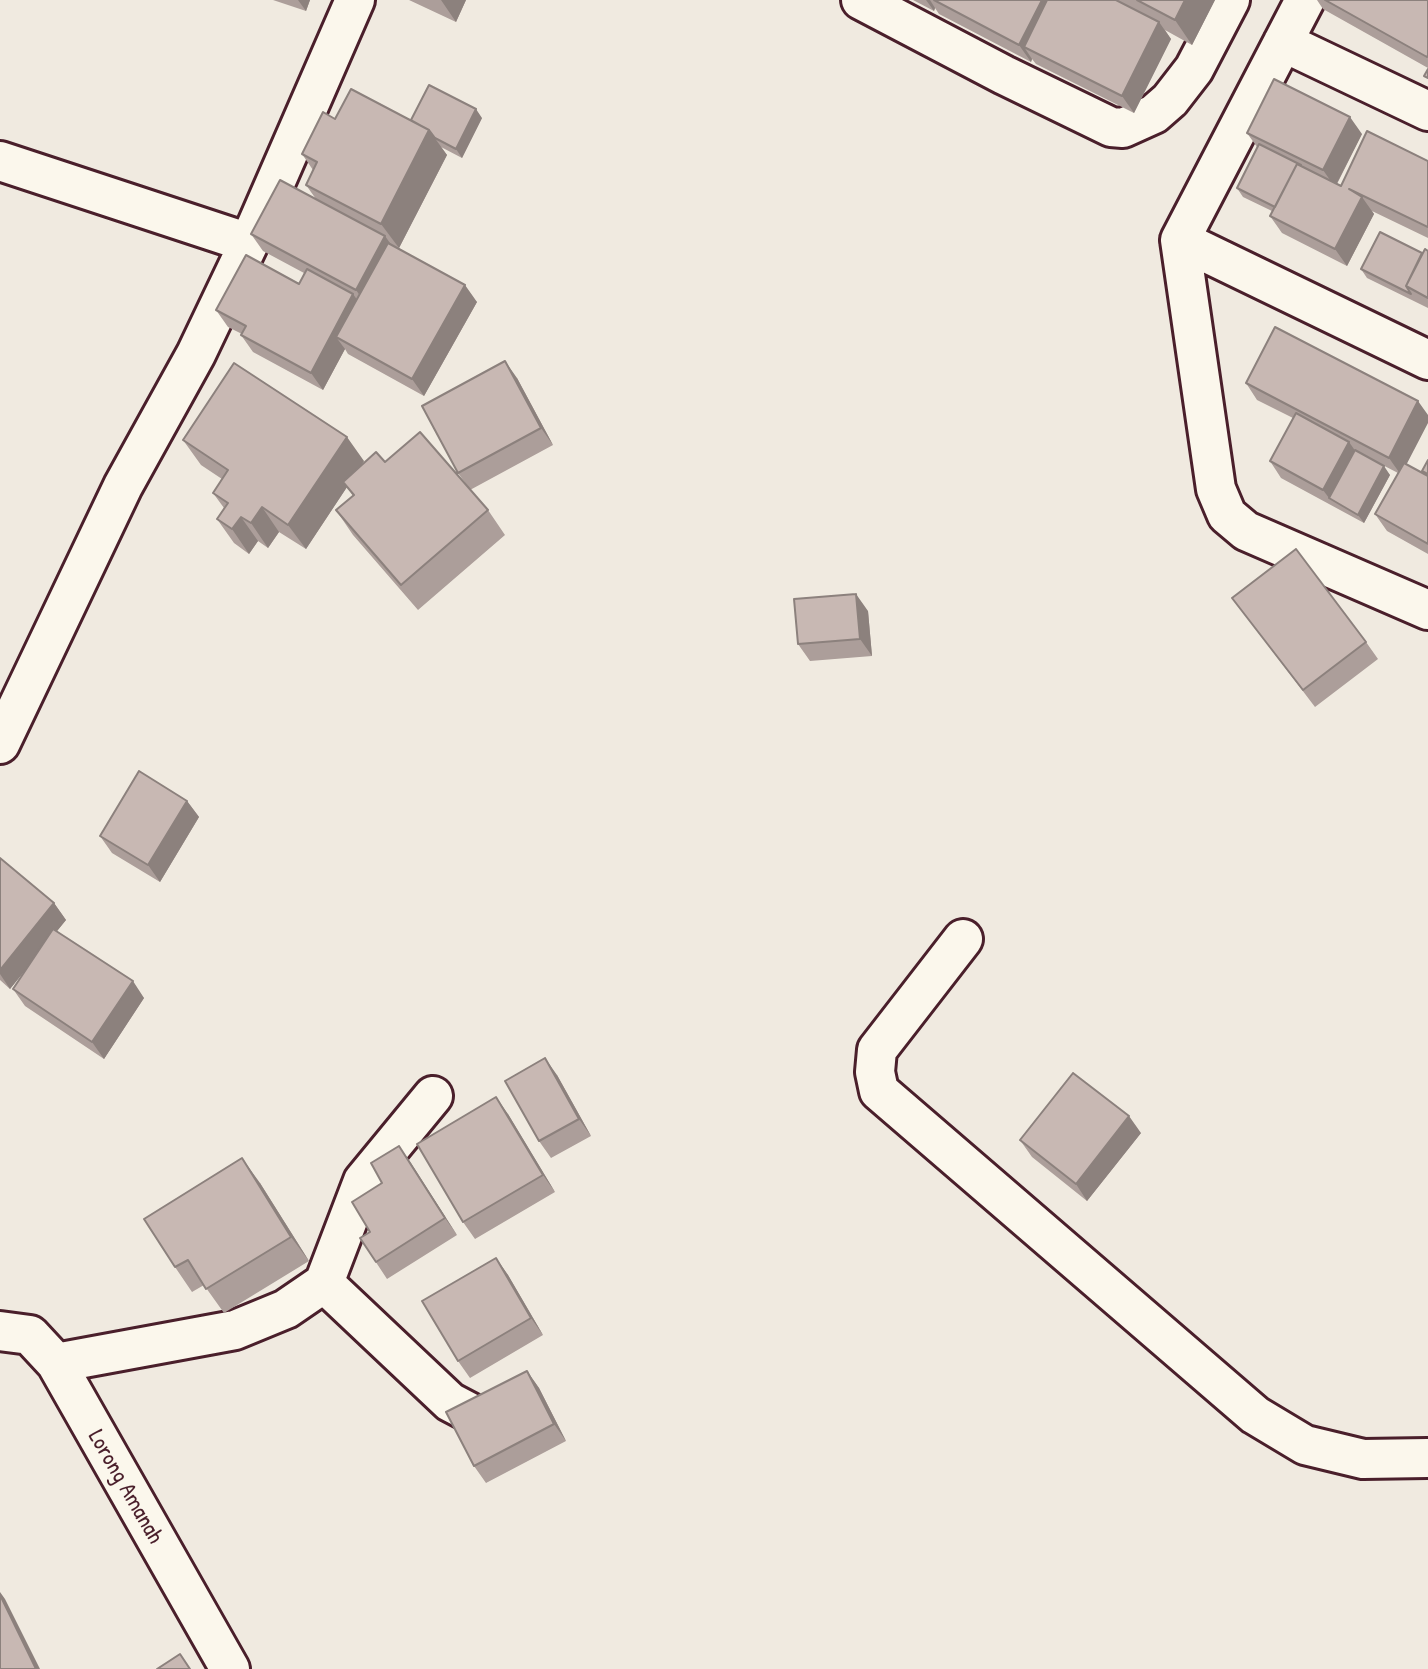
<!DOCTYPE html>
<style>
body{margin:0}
canvas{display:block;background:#f0eae0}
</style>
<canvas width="1428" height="1669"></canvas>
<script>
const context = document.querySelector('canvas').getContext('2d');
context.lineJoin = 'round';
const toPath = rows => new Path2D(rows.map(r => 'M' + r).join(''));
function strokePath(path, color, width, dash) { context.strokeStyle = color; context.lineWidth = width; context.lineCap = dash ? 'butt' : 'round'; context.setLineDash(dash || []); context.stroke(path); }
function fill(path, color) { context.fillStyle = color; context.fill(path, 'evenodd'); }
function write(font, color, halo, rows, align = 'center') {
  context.font = font + ' "Patrick Hand",sans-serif'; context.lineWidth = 7; context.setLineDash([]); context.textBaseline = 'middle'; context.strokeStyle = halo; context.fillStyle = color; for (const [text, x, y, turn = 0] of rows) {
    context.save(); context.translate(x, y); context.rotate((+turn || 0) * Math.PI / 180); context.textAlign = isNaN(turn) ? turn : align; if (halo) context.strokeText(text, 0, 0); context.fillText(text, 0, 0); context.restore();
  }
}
const street = toPath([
 [861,0,1004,75,1111,127,1123,128,1154,114,1170,100,1194,69,1230,0],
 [1305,0,1180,240,1216,489,1227,515,1246,531,1428,610],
 [1283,42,1428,111],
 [0,161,249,243],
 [1180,240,1428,360],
 [0,744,123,486,196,354,249,243,355,0],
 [963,939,877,1050,875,1072,879,1091,1255,1415,1305,1445,1363,1459,1428,1458],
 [324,1283,450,1402,469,1412],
 [0,1331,30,1335,56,1363,230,1669],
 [56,1363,235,1330,286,1309,324,1283,363,1181,433,1096]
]);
const wall = toPath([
 [273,0,310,0,306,11],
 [409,0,466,0,456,22],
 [913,0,1215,0,1192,45,1165,30,1171,39,1134,113,1036,64,1032,59,1031,62,939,14,935,8,934,11],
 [1317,0,1428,0,1428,68,1323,9],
 [482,118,462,158,441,147,447,155,399,248,477,302,424,396,348,354,345,349,323,390,253,352,241,335,242,334,228,327,216,310,299,284,304,273,263,251,251,234,316,199,306,185,313,170,302,154,411,120],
 [1247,133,1362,134,1337,184,1341,186,1428,161,1428,238,1372,211,1374,214,1347,266,1282,233,1270,216,1272,211,1243,197,1237,188,1257,147],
 [1428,251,1428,308,1367,278,1361,269,1422,253],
 [517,378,553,445,470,490,488,510,505,535,418,610,353,535,336,510,353,496,347,487,306,549,279,532,268,548,258,541,249,554,234,543,217,519,224,508,213,493,222,479,201,465,183,440,364,461,360,466,385,462,469,488,458,473],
 [1246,383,1425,474,1422,471,1428,460,1428,554,1387,531,1375,514,1398,473,1373,460,1390,475,1364,523,1281,478,1270,461,1293,418,1257,400],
 [1232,598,1366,642,1378,659,1315,707],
 [868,611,872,656,810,661,798,644],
 [187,801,199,817,160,882,112,853,100,836],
 [0,858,54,903,66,920,57,931,144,998,104,1059,25,1006,13,989,26,969,10,989,0,980],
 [557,1075,591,1136,551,1158,539,1141],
 [508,1114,555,1192,475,1239,463,1222],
 [1141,1133,1087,1201,1032,1157,1020,1140],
 [399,1146,457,1235,387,1279,360,1238,370,1232,382,1183],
 [260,1183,309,1261,224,1313,204,1285,192,1292,175,1267],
 [496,1258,508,1275,543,1335,470,1378,458,1361],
 [527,1371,539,1388,566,1441,486,1483,474,1466]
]);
const shadedWall = toPath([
 [298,0,310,0,306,11],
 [441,0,466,0,456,22],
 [926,0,930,0,935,8,934,11],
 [1042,0,1063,0,1024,47,1032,59,1031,62,1019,45],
 [1185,0,1215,0,1192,45,1175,20],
 [1159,22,1171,39,1134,113,1122,96],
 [476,109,482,118,462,158,456,149],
 [1350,117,1362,134,1335,187,1323,170],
 [429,130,447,155,399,248,381,224],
 [1362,197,1374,214,1347,266,1335,249],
 [385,236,397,253,368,307,356,290],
 [465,285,477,302,424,396,412,379],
 [353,294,365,311,336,337,345,349,323,390,311,373],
 [505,361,517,378,553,445,541,428],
 [1418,401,1428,415,1428,423,1401,475,1389,458],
 [347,437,364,461,347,487,343,482,347,487,306,549,288,525],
 [1349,442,1361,459,1329,498,1323,490],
 [1384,466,1390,475,1364,523,1358,515],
 [262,507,279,532,268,548,251,523],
 [241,517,258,541,249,554,232,529],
 [856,594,868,611,872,656,860,639],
 [187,801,199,817,160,882,148,865],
 [54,903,66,920,10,989,0,974,0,970],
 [133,981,144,998,104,1059,92,1042],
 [545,1058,557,1075,591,1136,579,1119],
 [496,1097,508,1114,555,1192,543,1175],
 [1129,1116,1141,1133,1087,1201,1076,1184],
 [399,1146,411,1163,457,1235,445,1218],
 [242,1158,260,1183,309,1261,291,1237],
 [496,1258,508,1275,543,1335,531,1318],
 [527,1371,539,1388,566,1441,554,1424],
 [0,1592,5,1599,40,1669,36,1669,0,1595]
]);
const building = toPath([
 [934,0,1042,0,1019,45,934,0],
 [1047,0,1116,0,1159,22,1122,96,1024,47,1047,0],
 [1137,0,1185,0,1175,20,1137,0],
 [1325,0,1428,0,1428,55,1427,57,1325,0],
 [1428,69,1428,78,1424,76,1428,69],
 [1274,79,1350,117,1323,170,1247,133,1274,79],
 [429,85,476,109,456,149,435,138,429,130,411,120,429,85],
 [351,89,429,130,381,224,306,185,317,162,302,154,323,112,335,119,351,89],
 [1367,131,1428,161,1428,227,1349,189,1362,197,1335,249,1270,216,1297,164,1341,186,1367,131],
 [1259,144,1301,165,1297,164,1275,207,1237,188,1259,144],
 [280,180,385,236,356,290,251,234,280,180],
 [1380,232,1422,253,1406,286,1411,294,1361,269,1380,232],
 [388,243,465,285,412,379,336,337,388,243],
 [1425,249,1428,251,1428,298,1406,286,1425,249],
 [246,255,299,284,307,269,353,294,311,373,241,335,246,326,216,310,246,255],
 [1275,327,1418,401,1389,458,1246,383,1275,327],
 [505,361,541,428,458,473,422,406,505,361],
 [234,363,347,437,288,525,262,507,251,523,241,517,232,529,217,519,228,503,213,493,228,470,183,440,234,363],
 [1296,413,1349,442,1323,490,1270,461,1296,413],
 [420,432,488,510,401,585,336,510,354,495,343,482,376,452,385,462,420,432],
 [1355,450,1384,466,1358,515,1329,498,1355,450],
 [1428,460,1428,474,1422,471,1428,460],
 [1404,463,1428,476,1428,544,1375,514,1404,463],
 [1296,549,1366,642,1303,690,1232,598,1296,549],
 [856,594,860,639,798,644,794,599,856,594],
 [139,771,187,801,148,865,100,836,139,771],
 [0,858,54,903,0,970,0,858],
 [53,929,133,981,92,1042,13,989,53,929],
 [545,1058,579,1119,539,1141,505,1081,545,1058],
 [1073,1073,1129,1116,1076,1184,1020,1140,1073,1073],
 [496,1097,543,1175,463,1222,417,1144,496,1097],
 [399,1146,445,1218,376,1262,360,1238,370,1232,352,1202,382,1183,371,1163,399,1146],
 [242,1158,291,1237,206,1289,188,1260,175,1267,144,1219,242,1158],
 [496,1258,531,1318,458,1361,422,1301,496,1258],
 [527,1371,554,1424,474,1466,446,1412,527,1371],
 [0,1595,36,1669,0,1669,0,1595],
 [180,1654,190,1669,157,1669,180,1654]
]);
const streetNames = [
 ["Lorong Amanah",125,1487,60]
];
strokePath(street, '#4a1f2b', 44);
strokePath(street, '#fbf7ec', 38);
fill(wall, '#ac9e9a');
fill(shadedWall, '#8c817d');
fill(building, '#c8b8b3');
strokePath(building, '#8c817d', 2);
write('23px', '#4a1f2b', '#fbf7ec', streetNames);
</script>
